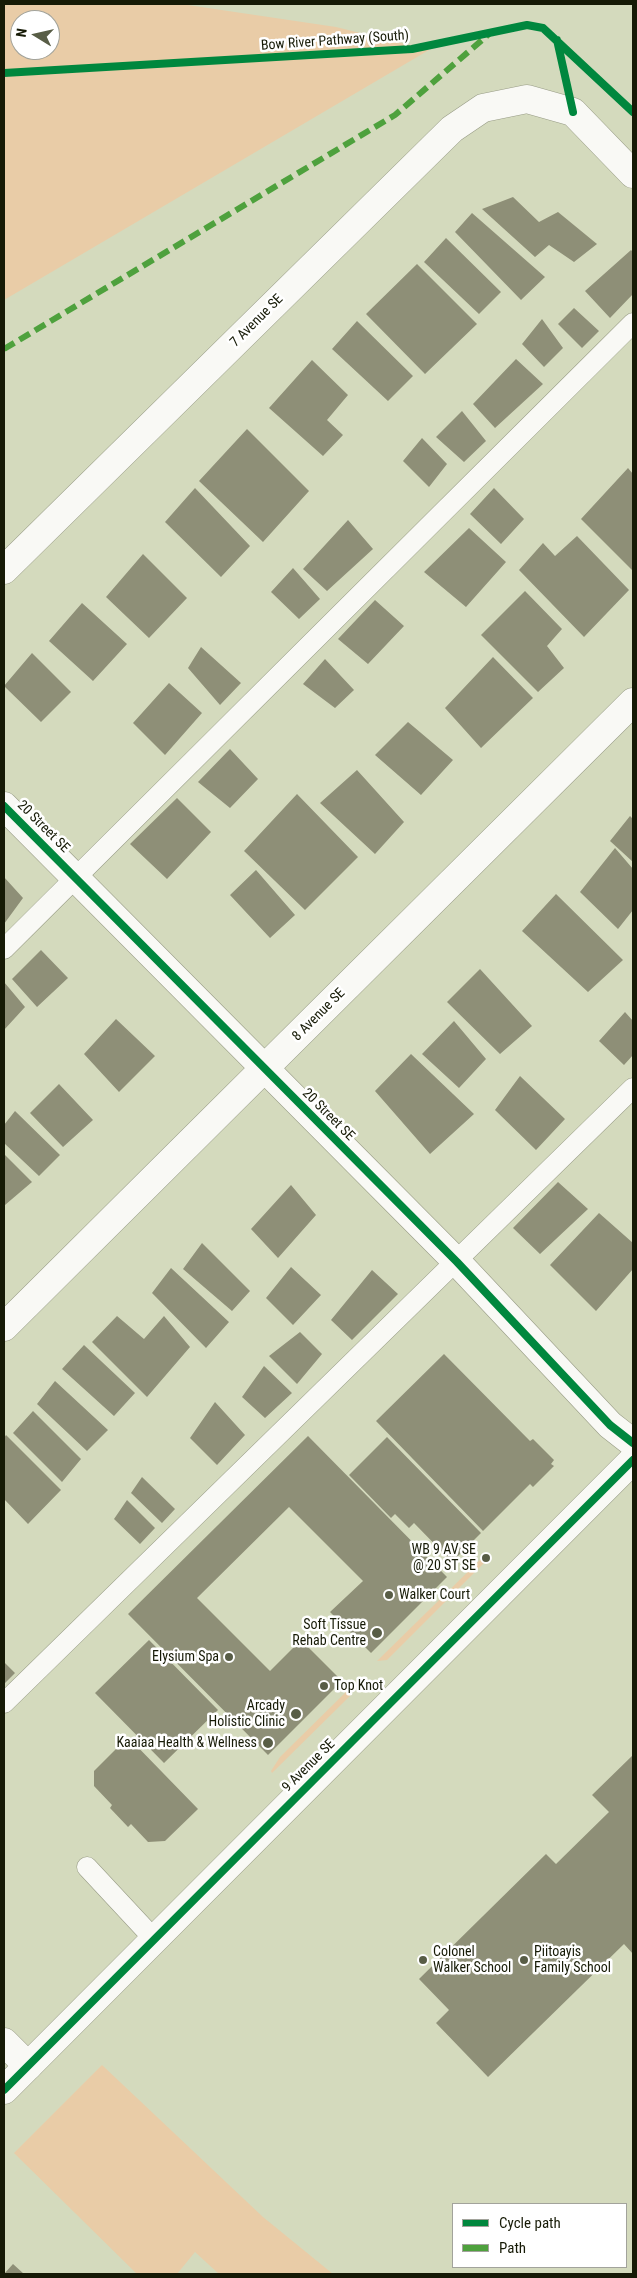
<!DOCTYPE html>
<style>
body{margin:0}
#map{position:relative;width:637px;height:2278px;overflow:hidden;background:#d4dabd;font-family:"Roboto Condensed",sans-serif}
canvas{display:block}
.frame{position:absolute;inset:0;border:5px solid #161a06;pointer-events:none}
.legend{position:absolute;left:452px;top:2203px;width:175px;height:65px;box-sizing:border-box;background:#fff;border:1px solid #a2a39b;margin:0;padding:6px 9px;list-style:none;font-size:15px;color:#161a06}
.legend li{display:flex;align-items:center;gap:10px;height:25px}
.legend b{width:25px;border:1px solid #a2a39b}
.north{position:absolute;left:10px;top:10px;width:50px;height:50px;box-sizing:border-box;background:#fff;border:1px solid #a2a39b;border-radius:50%;rotate:279deg;font-size:14px;font-weight:700;line-height:20px;text-align:center;color:#161a06}
.north::after{content:'';display:block;margin:auto;width:18px;height:22px;background:#585d46;clip-path:polygon(50% 0,100% 100%,50% 72%,0 100%)}
</style>
<div id="map">
<canvas width="637" height="2278"></canvas>
<div class="frame"></div>
<ul class="legend">
<li><b style="height:6px;background:#00873e"></b>Cycle path</li>
<li><b style="height:6px;background:#4ea13d"></b>Path</li>
</ul>
<div class="north">N</div>
</div>
<script>
const context = document.querySelector('canvas').getContext('2d');
context.lineJoin = 'round';
function fill(path, color) { context.fillStyle = color; context.fill(path, 'evenodd'); }
const toPath = rows => new Path2D(rows.map(r => 'M' + r).join(''));
function strokePath(path, color, width, dash) { context.strokeStyle = color; context.lineWidth = width; context.lineCap = dash ? 'butt' : 'round'; context.setLineDash(dash || []); context.stroke(path); }
function write(font, color, halo, rows, align = 'center') {
  context.font = font + ' "Roboto Condensed",sans-serif'; context.lineWidth = 5; context.setLineDash([]); context.textBaseline = 'middle'; context.strokeStyle = halo; context.fillStyle = color; for (const [text, x, y, turn = 0] of rows) {
    context.save(); context.translate(x, y); context.rotate((+turn || 0) * Math.PI / 180); context.textAlign = isNaN(turn) ? turn : align; if (halo) context.strokeText(text, 0, 0); context.fillText(text, 0, 0); context.restore();
  }
}
const green = toPath([
 [4,4,181,4,336,27,429,50,4,300],
 [20,20,50,20,50,50,20,50],
 [481,1559,484,1563,387,1660,377,1661],
 [350,1688,351,1695,272,1773,271,1771,280,1757],
 [102,2065,263,2217,333,2274,219,2274,195,2252,177,2274,137,2274,14,2153]
]);
const building = toPath([
 [513,197,539,222,558,212,597,244,574,262,549,245,535,257,482,209],
 [472,213,545,277,521,300,455,232],
 [446,238,501,292,479,314,424,262],
 [631,250,633,252,633,294,610,318,585,291],
 [417,264,477,324,425,374,366,314],
 [574,308,599,331,582,348,558,324],
 [542,319,563,348,544,367,522,344],
 [357,321,413,376,388,401,332,349],
 [516,359,543,384,495,428,473,404],
 [312,360,348,395,327,420,343,435,323,456,269,408],
 [462,411,486,441,464,462,436,437],
 [247,429,309,491,263,542,199,481],
 [422,438,447,464,429,487,403,461],
 [628,468,633,474,633,571,581,519],
 [195,488,250,546,221,577,165,522],
 [494,488,524,519,501,544,470,514],
 [348,520,373,549,327,591,303,569],
 [469,528,506,562,466,607,424,572],
 [577,536,629,590,584,637,519,570,543,543,555,556],
 [143,554,187,598,149,638,106,597],
 [293,568,320,599,299,619,271,592],
 [525,591,562,629,547,646,564,668,538,692,481,635],
 [375,600,404,626,368,664,338,639],
 [82,603,127,644,93,681,49,641],
 [201,647,241,683,220,705,188,668],
 [32,653,71,692,41,722,4,686],
 [493,657,533,698,481,748,445,708],
 [325,659,354,690,335,708,303,684],
 [169,683,202,713,165,755,133,723],
 [408,722,453,760,421,795,375,755],
 [230,749,258,779,230,808,198,782],
 [357,770,404,822,375,854,320,803],
 [297,794,358,857,305,910,244,851],
 [177,798,211,832,167,879,130,844],
 [630,816,633,819,633,862,610,841],
 [615,848,633,869,633,910,618,929,580,892],
 [256,870,295,915,270,938,230,895],
 [4,877,23,898,4,924],
 [556,894,623,960,588,992,522,931],
 [41,950,68,978,37,1007,12,979],
 [480,969,532,1026,500,1054,447,1002],
 [4,982,25,1007,4,1030],
 [625,1012,633,1021,633,1055,624,1065,599,1041],
 [116,1019,155,1056,119,1092,84,1054],
 [454,1021,486,1059,459,1088,422,1054],
 [411,1054,474,1114,430,1154,375,1091],
 [520,1076,565,1119,536,1150,495,1110],
 [59,1084,93,1120,63,1147,30,1113],
 [15,1111,60,1155,39,1176,4,1143,4,1125],
 [4,1154,32,1182,5,1205,4,1203],
 [558,1182,588,1209,540,1254,513,1228],
 [291,1185,316,1215,278,1258,251,1229],
 [599,1213,633,1243,633,1269,596,1311,550,1265],
 [202,1243,250,1291,232,1311,183,1269],
 [291,1267,321,1295,293,1325,266,1298],
 [171,1268,229,1322,206,1348,152,1293],
 [372,1270,398,1294,352,1340,331,1320],
 [117,1316,144,1339,164,1316,190,1347,147,1397,92,1342],
 [300,1332,322,1354,297,1384,269,1356],
 [84,1345,135,1393,114,1416,62,1369],
 [444,1354,530,1441,533,1439,554,1460,551,1464,554,1466,533,1487,530,1484,483,1531,376,1421],
 [264,1366,292,1393,265,1418,242,1397],
 [55,1381,108,1430,87,1451,37,1404],
 [215,1402,245,1435,217,1465,190,1438],
 [33,1411,81,1459,62,1482,13,1433],
 [6,1435,61,1490,28,1524,4,1499,4,1438],
 [308,1436,447,1577,371,1653,330,1612,363,1581,289,1507,197,1598,270,1671,301,1640,342,1681,268,1755,128,1614],
 [387,1437,481,1533,452,1562,414,1523,409,1528,395,1514,391,1518,349,1475],
 [142,1477,175,1509,162,1523,131,1493],
 [127,1500,155,1528,140,1544,114,1519],
 [149,1640,218,1710,164,1763,95,1693],
 [4,1662,15,1673,4,1684],
 [128,1737,198,1809,165,1841,148,1842,131,1824,128,1827,110,1808,112,1805,94,1786,94,1771],
 [633,1755,633,1954,624,1944,488,2077,436,2023,449,2010,419,1979,546,1854,556,1864,609,1812,592,1795],
 [13,2264,24,2274,4,2274]
]);
const service = toPath([
 [4,949,633,323],
 [4,1703,633,1088],
 [87,1867,154,1939]
]);
const minor = toPath([
 [4,570,452,129,483,108,527,99,573,112,633,174],
 [4,806,457,1262,610,1425,633,1443],
 [4,1327,633,702],
 [28,2066,633,1460]
]);
const secondary = toPath([
 [4,2042,28,2066,4,2090]
]);
const quiet = toPath([
 [4,349,395,115,489,34]
]);
const cycleway = toPath([
 [557,40,573,112],
 [4,73,412,49,527,25,543,28,633,112],
 [4,806,457,1262,610,1425,633,1443],
 [4,2090,633,1460]
]);
const markers = [
 [486,1558,5,"#585d46"],
 [389,1595,5,"#585d46"],
 [377,1633,6,"#585d46"],
 [229,1657,5,"#585d46"],
 [324,1686,5,"#585d46"],
 [296,1714,6,"#585d46"],
 [268,1743,6,"#585d46"],
 [423,1960,5,"#585d46"],
 [524,1960,5,"#585d46"]
];
const streetNames = [
 ["Bow River Pathway (South)",335,41,-4],
 ["7 Avenue SE",257,321,-45],
 ["20 Street SE",43,827,45],
 ["8 Avenue SE",319,1015,-45],
 ["20 Street SE",328,1115,45],
 ["9 Avenue SE",309,1766,-45]
];
const poiNames = [
 ["WB 9 AV SE",476,1550],
 ["@ 20 ST SE",476,1566],
 ["Walker Court",399,1595,"left"],
 ["Soft Tissue",366,1625],
 ["Rehab Centre",366,1641],
 ["Elysium Spa",219,1657],
 ["Top Knot",334,1686,"left"],
 ["Arcady",285,1706],
 ["Holistic Clinic",285,1722],
 ["Kaaiaa Health & Wellness",257,1743],
 ["Colonel",433,1952,"left"],
 ["Walker School",433,1968,"left"],
 ["Piitoayis",534,1952,"left"],
 ["Family School",534,1968,"left"]
];
fill(green, '#e9cca7');
fill(building, '#8e8f77');
strokePath(service, '#979b85', 21);
strokePath(minor, '#979b85', 29);
strokePath(secondary, '#979b85', 29);
strokePath(service, '#f9f9f5', 20);
strokePath(minor, '#f9f9f5', 28);
strokePath(secondary, '#f9f9f5', 28);
strokePath(quiet, '#4ea13d', 6, [12, 6]);
strokePath(cycleway, '#00873e', 8);
for (const [x, y, r, color] of markers) { const dot = new Path2D(); dot.arc(x, y, r, 0, 2 * Math.PI); context.fillStyle = color; context.fill(dot); strokePath(dot, '#fff', 2); }
write('14px', '#161a06', '#fff', streetNames);
write('14px', '#161a06', '#fff', poiNames, 'right');
</script>
